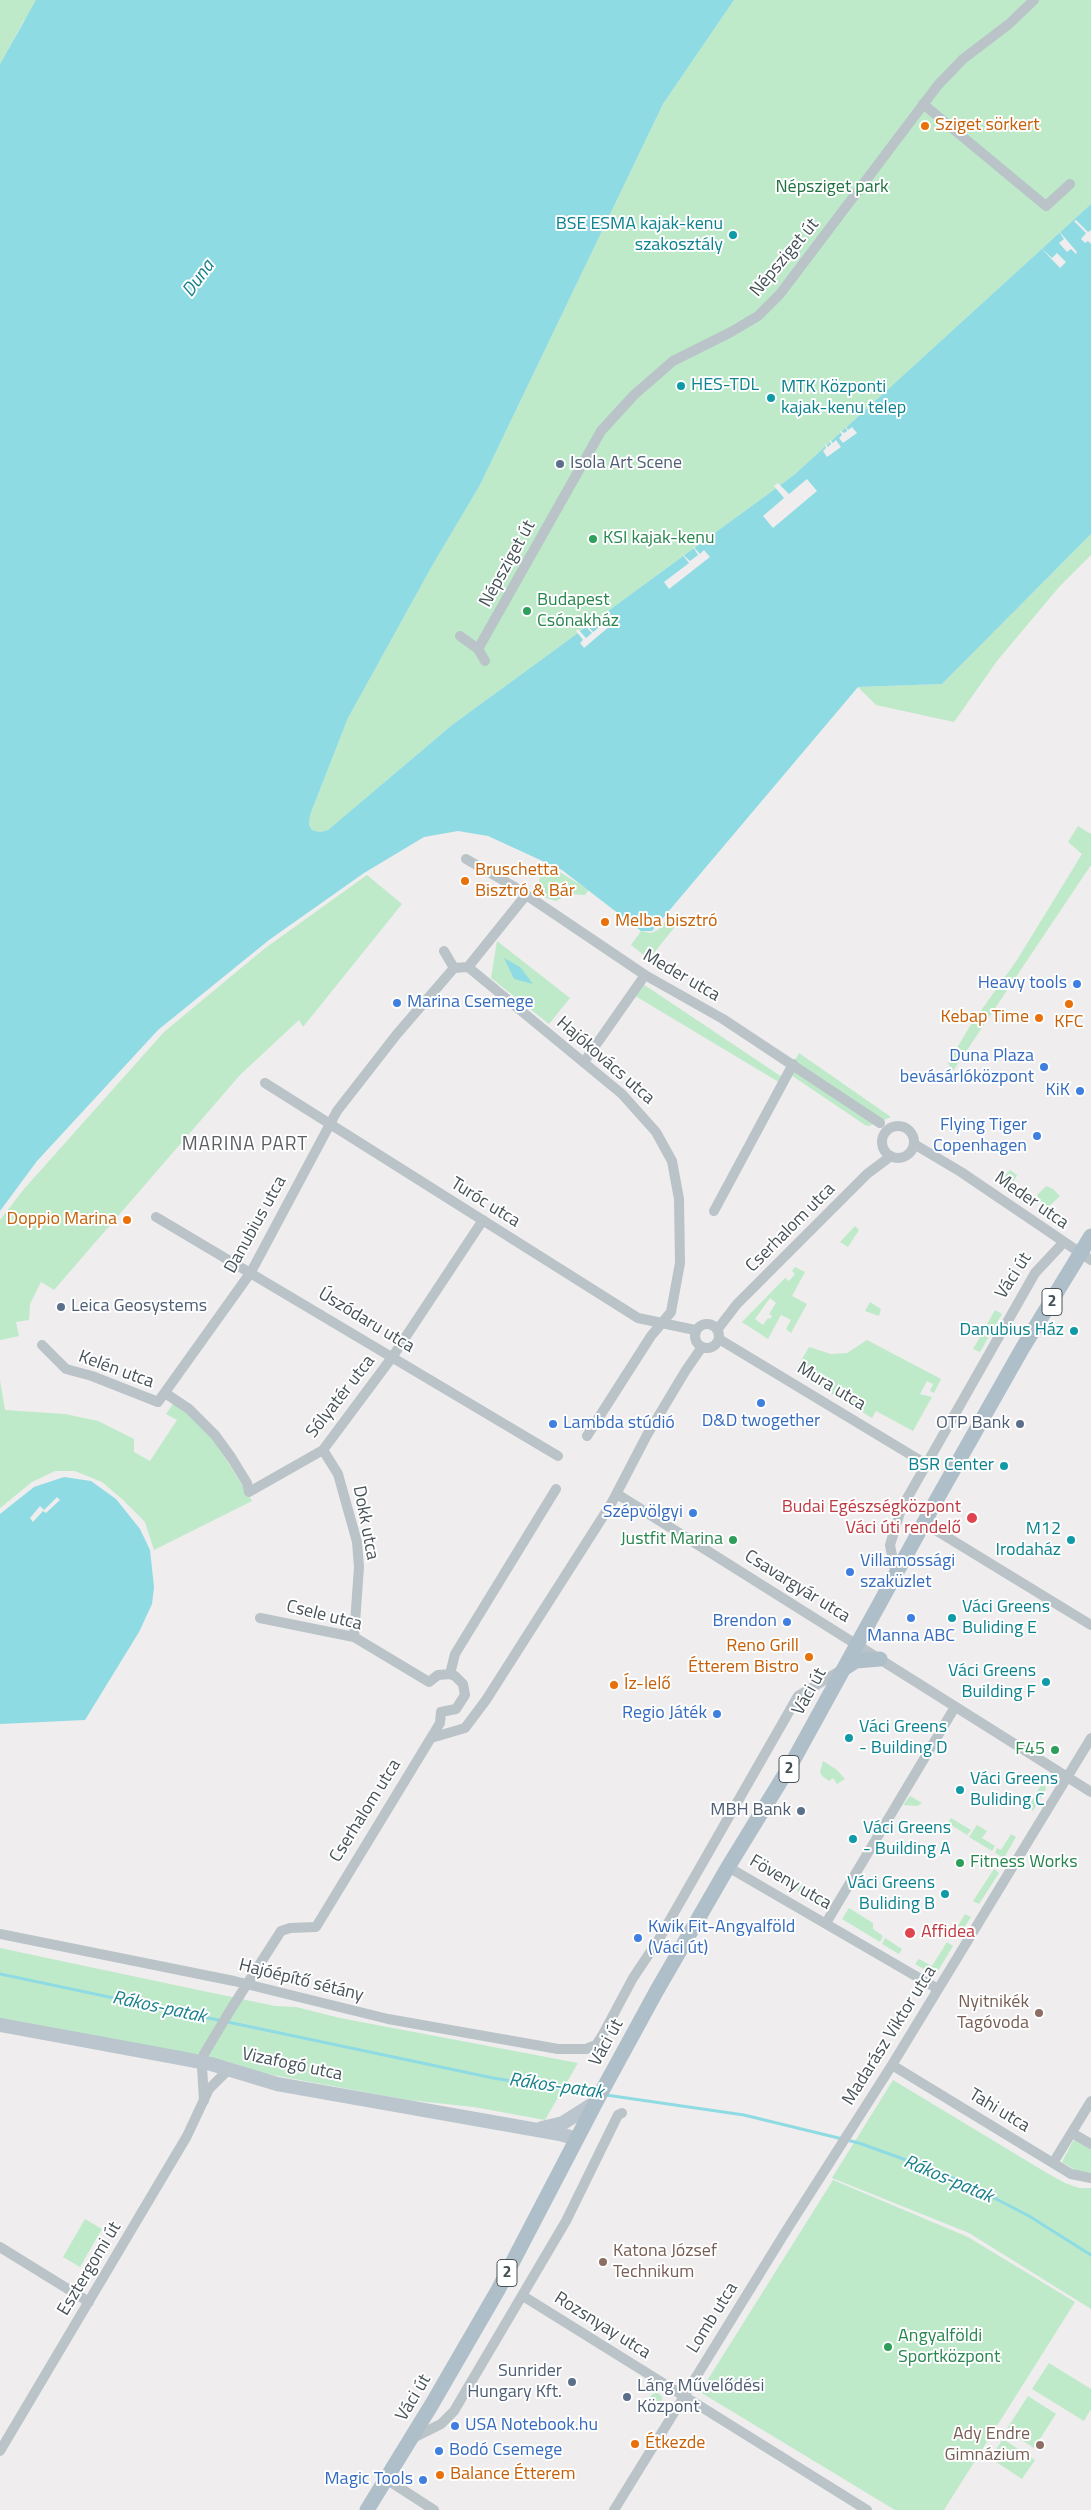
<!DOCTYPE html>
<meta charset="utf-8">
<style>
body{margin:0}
canvas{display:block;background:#efeded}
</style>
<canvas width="1091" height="2510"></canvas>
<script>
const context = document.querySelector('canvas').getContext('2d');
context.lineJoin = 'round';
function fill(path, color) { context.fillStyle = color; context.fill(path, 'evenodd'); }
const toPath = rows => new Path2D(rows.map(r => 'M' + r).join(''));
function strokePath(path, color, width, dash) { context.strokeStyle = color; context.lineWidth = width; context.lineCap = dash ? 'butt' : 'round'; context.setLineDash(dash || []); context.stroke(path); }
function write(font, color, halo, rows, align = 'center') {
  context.font = font + ' "Titillium Web",sans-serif'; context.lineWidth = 4; context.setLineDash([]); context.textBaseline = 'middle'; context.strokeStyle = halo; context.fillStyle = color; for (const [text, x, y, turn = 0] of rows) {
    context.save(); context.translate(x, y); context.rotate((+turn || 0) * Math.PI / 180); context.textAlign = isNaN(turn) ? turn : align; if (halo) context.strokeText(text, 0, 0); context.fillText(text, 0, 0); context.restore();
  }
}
const green = toPath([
 [0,0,41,0,23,22,0,64],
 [734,0,1091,0,1091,204,794,475,452,725,328,830,320,832,312,830,309,825,310,815,348,718,432,566,480,485,663,104],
 [1091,534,1091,555,1059,587,997,661,954,722,876,705,858,687,942,684],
 [1078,826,1091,834,1091,865,953,1071,948,1063,970,1026,1017,960,1082,854,1068,842],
 [545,863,589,890,585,895,569,894,556,901,546,898,537,892,542,866],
 [367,875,402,904,303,1027,299,1020,240,1075,54,1290,41,1282,30,1304,29,1320,16,1322,19,1336,0,1340,0,1220,24,1189,164,1032,264,949],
 [670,916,678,923,649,959,631,945,641,931,651,933,658,930],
 [497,941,570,998,549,1024,491,978],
 [640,982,785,1079,782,1084,632,994],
 [799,1053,891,1117,869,1126,865,1125,788,1073],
 [1010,1170,1017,1175,1011,1186,1002,1179],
 [1046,1186,1053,1189,1060,1196,1046,1209,1037,1195],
 [855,1226,859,1230,848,1247,840,1242],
 [795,1267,805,1272,792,1296,807,1304,791,1333,786,1329,791,1320,781,1315,768,1339,742,1322,785,1278,789,1281,795,1274,792,1271],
 [770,1298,776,1303,769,1314,772,1316,770,1319,768,1318,763,1325,755,1319],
 [870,1302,881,1309,879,1316,865,1311],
 [995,1310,1002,1314,980,1352,973,1349],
 [867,1340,941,1379,934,1393,930,1391,933,1384,927,1381,920,1394,932,1397,913,1431,876,1411,872,1418,795,1371,809,1347,831,1354,847,1353],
 [0,1380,5,1410,65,1414,98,1421,134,1439,134,1452,150,1461,177,1420,166,1414,175,1401,211,1435,252,1501,154,1550,145,1522,122,1499,102,1482,75,1471,55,1471,32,1482,0,1508],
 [823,1761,837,1770,845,1779,837,1784,833,1778,829,1781,822,1776,820,1772],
 [1036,1776,1042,1779,1046,1789,1033,1811,1028,1807,1041,1785,1034,1780],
 [910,1796,922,1803,917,1806,903,1805],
 [951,1818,971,1830,967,1835,948,1823],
 [977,1825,987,1831,982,1838,995,1846,992,1851,969,1837],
 [1011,1834,1016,1837,1004,1858,995,1853,997,1848,1001,1850],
 [768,1864,789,1877,785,1883,764,1870],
 [994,1869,999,1873,979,1904,973,1901],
 [801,1885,828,1901,824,1908,797,1891],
 [849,1908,873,1923,873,1929,883,1936,880,1942,842,1919],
 [965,1914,971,1917,960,1934,955,1931],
 [885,1938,902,1949,899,1954,882,1944],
 [947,1942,953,1946,935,1976,915,1964,919,1959,932,1966],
 [0,1948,208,1992,275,2006,296,2007,340,2018,578,2063,545,2120,474,2107,408,2100,262,2073,226,2061,0,2019],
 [893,2080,1047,2173,1065,2183,1079,2188,1091,2188,1091,2309,969,2233,832,2178],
 [1076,2140,1091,2149,1091,2173,1077,2171,1062,2162,1073,2141],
 [833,2180,968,2237,1075,2302,944,2510,895,2510,700,2392],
 [85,2219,102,2229,80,2267,63,2257],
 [1049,2363,1091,2389,1091,2409,1084,2421,1032,2389],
 '650 2399a6 6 0 1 1 12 0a6 6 0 1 1-12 0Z',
 [1028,2396,1056,2414,1034,2448,1006,2430],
 [1003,2439,1035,2460,1022,2479,990,2458]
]);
const water = toPath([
 [36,0,734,0,663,104,480,485,432,566,348,718,310,815,309,825,312,830,320,832,328,830,452,725,794,475,1091,204,1091,534,942,684,858,687,652,931,641,931,562,870,488,836,458,831,424,837,364,873,269,940,158,1030,37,1161,0,1211,0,64],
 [504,958,520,967,533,984,514,979],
 [64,1477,91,1481,116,1499,140,1529,150,1550,154,1587,152,1604,139,1632,85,1720,0,1724,0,1514,34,1487]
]);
const pier = toPath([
 [1076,220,1088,232,1091,230,1091,244,1088,241,1085,243,1081,239,1086,233,1074,221],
 [1058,230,1065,238,1077,252,1076,254,1071,249,1067,252,1059,243,1064,239],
 [1040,247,1052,258,1057,253,1066,262,1060,268],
 [845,425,848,430,852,427,857,433,843,443,839,438,842,435,839,430,844,433,847,431],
 [829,439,833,443,836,440,841,447,827,457,823,451,826,448,825,443,828,447,831,444],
 [807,479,817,491,773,528,763,516,784,498,774,486,778,483,789,494],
 [692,545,700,554,704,550,710,557,669,589,664,582,689,563,681,553,690,561,698,555],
 [613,616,617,620,584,648,580,643,583,640,576,631,578,629,586,638,592,633,584,625,586,624,593,632],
 [57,1497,60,1500,46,1513,43,1511,33,1522,30,1518,40,1506,44,1510]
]);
const stream = toPath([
 [0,1974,493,2078,594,2094],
 [606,2095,744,2115,859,2143,942,2173,979,2190,1029,2216,1091,2255]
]);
const street = toPath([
 [923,104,1046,206,1070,184],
 [460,636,478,649,601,431,634,395,673,361,731,332,758,316,780,294,938,85,963,59,1009,24,1034,0],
 [478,649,485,661],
 [466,859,513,886,645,975,723,1019,880,1123],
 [444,951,454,968,468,967,622,1094,656,1132,672,1161,679,1199,680,1263,671,1312,651,1336,587,1436],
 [468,967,526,895],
 [584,1062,645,975],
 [265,1083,638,1318,695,1330],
 '882 1142a16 16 0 1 1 32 0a16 16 0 1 1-32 0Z',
 [914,1144,961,1172,1091,1260],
 [714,1211,793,1064],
 [156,1217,558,1456],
 '695 1336a12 12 0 1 1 24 0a12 12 0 1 1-24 0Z',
 [717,1330,737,1304,867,1174,891,1156],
 [719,1339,926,1464],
 [42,1345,66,1369,92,1376,158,1402,251,1272,337,1111,397,1034,454,968],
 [165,1393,189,1409,215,1435,231,1457,247,1483,249,1492,323,1450,393,1356,483,1220],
 [323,1450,338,1474,357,1542,359,1567,354,1637],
 [617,1494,1091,1792],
 [924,1523,1091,1625],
 [896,1576,890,1545,901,1509,1035,1273,1063,1243],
 [450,1674,455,1654,556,1489],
 [431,1738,465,1728,486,1700,611,1504,647,1435,686,1370,702,1347],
 [728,1867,938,1989],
 [826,1923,955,1707],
 [0,1934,234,1981,388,2019,558,2049,586,2049,596,2045,602,2036,633,1978,659,1939,798,1696,843,1669],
 [892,2065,1071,2174,1091,2178],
 [204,2101,202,2066,204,2054,231,2009,281,1931,290,1928,316,1927,440,1723,441,1712,456,1709,465,1695,463,1684,455,1676,450,1674,438,1675,429,1682,354,1637,260,1618],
 [1072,2133,1091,2144],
 [1053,2163,1091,2101],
 [0,2247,89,2302],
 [523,2296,867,2510],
 [413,2438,441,2424,454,2411,566,2221,618,2115,622,2113],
 [0,2451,187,2136,209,2089,228,2070],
 [386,2479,434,2510],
 [614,2510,786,2231,892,2065,1091,1738]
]);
const secondary = toPath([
 [0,2025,180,2058,211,2064,277,2084,560,2134,577,2139],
 [542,2128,563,2123,596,2102]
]);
const primary = toPath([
 [845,1668,856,1661,880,1659],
 [367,2510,432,2404,498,2290,596,2102,656,1992,728,1867,793,1761,937,1499,1022,1349,1091,1236]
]);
const markers = [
 [925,126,5,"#e8710a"],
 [733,235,5,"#0f9aa8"],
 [681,386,5,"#0f9aa8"],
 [771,398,5,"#0f9aa8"],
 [560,464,5,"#5c6f8a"],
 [593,539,5,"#2e9e5b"],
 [527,611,5,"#2e9e5b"],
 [465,881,5,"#e8710a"],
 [605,922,5,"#e8710a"],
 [1077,984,5,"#3f7fe0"],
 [397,1003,5,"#3f7fe0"],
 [1069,1004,5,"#e8710a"],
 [1039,1018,5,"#e8710a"],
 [1044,1067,5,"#3f7fe0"],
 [1080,1091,5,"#3f7fe0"],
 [1037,1136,5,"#3f7fe0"],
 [127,1220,5,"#e8710a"],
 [61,1307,5,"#5c6f8a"],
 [1074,1331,5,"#0f9aa8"],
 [761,1403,5,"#3f7fe0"],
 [553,1424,5,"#3f7fe0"],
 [1020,1424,5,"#5c6f8a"],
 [1004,1466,5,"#0f9aa8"],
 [693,1513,5,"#3f7fe0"],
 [972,1518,6,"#e0444e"],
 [733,1540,5,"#2e9e5b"],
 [1071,1540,5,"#0f9aa8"],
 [850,1572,5,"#3f7fe0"],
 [911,1618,5,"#3f7fe0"],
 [952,1618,5,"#0f9aa8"],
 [787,1622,5,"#3f7fe0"],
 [809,1657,5,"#e8710a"],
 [1046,1682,5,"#0f9aa8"],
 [614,1685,5,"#e8710a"],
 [717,1714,5,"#3f7fe0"],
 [849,1738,5,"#0f9aa8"],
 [1055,1750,5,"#2e9e5b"],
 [960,1790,5,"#0f9aa8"],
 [801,1811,5,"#5c6f8a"],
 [853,1839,5,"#0f9aa8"],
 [960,1863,5,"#2e9e5b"],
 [945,1894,5,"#0f9aa8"],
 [910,1933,6,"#e0444e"],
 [638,1938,5,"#3f7fe0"],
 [1039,2013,5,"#8d6e63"],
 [603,2262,5,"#8d6e63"],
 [888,2347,5,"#2e9e5b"],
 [572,2382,5,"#5c6f8a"],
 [627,2397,5,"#5c6f8a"],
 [455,2426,5,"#3f7fe0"],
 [635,2444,5,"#e8710a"],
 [1040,2445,5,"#8d6e63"],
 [439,2451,5,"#3f7fe0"],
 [440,2475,5,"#e8710a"],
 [423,2480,5,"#3f7fe0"]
];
const shields = [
 [1052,1302,20],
 [789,1769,20],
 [507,2273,20]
];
const shieldNames = [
 ["2",1052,1302],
 ["2",789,1769],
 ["2",507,2273]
];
const foodNames = [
 ["Sziget sörkert",935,126],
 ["Bruschetta",475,871],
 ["Bisztró & Bár",475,892],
 ["Melba bisztró",615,922],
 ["Kebap Time",1029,1018,"right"],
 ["KFC",1069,1023,"center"],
 ["Doppio Marina",117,1220,"right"],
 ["Reno Grill",799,1647,"right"],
 ["Étterem Bistro",799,1668,"right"],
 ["Íz-lelő",624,1685],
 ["Étkezde",645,2444],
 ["Balance Étterem",450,2475]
];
const parkNames = [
 ["Népsziget park",832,188]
];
const cultureNames = [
 ["BSE ESMA kajak-kenu",723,225],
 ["szakosztály",723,246],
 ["HES-TDL",691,386,"left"],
 ["MTK Központi",781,388,"left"],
 ["kajak-kenu telep",781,409,"left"],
 ["Danubius Ház",1064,1331],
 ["BSR Center",994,1466],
 ["M12",1061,1530],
 ["Irodaház",1061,1551],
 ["Váci Greens",962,1608,"left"],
 ["Buliding E",962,1629,"left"],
 ["Váci Greens",1036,1672],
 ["Building F",1036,1693],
 ["Váci Greens",859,1728,"left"],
 ["- Building D",859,1749,"left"],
 ["Váci Greens",970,1780,"left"],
 ["Buliding C",970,1801,"left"],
 ["Váci Greens",863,1829,"left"],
 ["- Building A",863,1850,"left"],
 ["Váci Greens",935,1884],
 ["Buliding B",935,1905]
];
const streetNames = [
 ["Népsziget út",785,258,-50],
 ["Népsziget út",508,564,-61],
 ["Meder utca",681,976,30],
 ["Hajókovács utca",605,1061,41],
 ["Meder utca",1031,1201,35],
 ["Turóc utca",485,1203,32],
 ["Danubius utca",256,1225,-61],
 ["Cserhalom utca",791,1228,-45],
 ["Váci út",1014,1276,-57],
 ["Úszódaru utca",366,1321,31],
 ["Kelén utca",116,1370,20],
 ["Mura utca",831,1387,31],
 ["Sólyatér utca",341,1397,-52],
 ["Dokk utca",365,1523,79],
 ["Csavargyár utca",797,1587,32],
 ["Csele utca",324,1616,14],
 ["Váci út",810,1692,-61],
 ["Cserhalom utca",366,1811,-58],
 ["Föveny utca",790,1883,30],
 ["Hajóépítő sétány",301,1981,14],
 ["Madarász Viktor utca",890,2036,-58],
 ["Váci út",607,2043,-61],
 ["Vizafogó utca",292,2065,12],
 ["Tahi utca",999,2111,31],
 ["Esztergomi út",90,2269,-59],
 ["Lomb utca",713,2318,-58],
 ["Rozsnyay utca",602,2326,32],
 ["Váci út",414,2398,-59]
];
const serviceNames = [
 ["Isola Art Scene",570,464],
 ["Leica Geosystems",71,1307],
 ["OTP Bank",1010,1424,"right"],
 ["MBH Bank",791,1811,"right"],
 ["Sunrider",562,2372,"right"],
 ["Hungary Kft.",562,2393,"right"],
 ["Láng Művelődési",637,2387],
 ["Központ",637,2408]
];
const leisureNames = [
 ["KSI kajak-kenu",603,539],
 ["Budapest",537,601],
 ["Csónakház",537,622],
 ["Justfit Marina",723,1540,"right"],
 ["F45",1045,1750,"right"],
 ["Fitness Works",970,1863],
 ["Angyalföldi",898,2337],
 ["Sportközpont",898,2358]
];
const shopNames = [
 ["Heavy tools",1067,984],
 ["Marina Csemege",407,1003,"left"],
 ["Duna Plaza",1034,1057],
 ["bevásárlóközpont",1034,1078],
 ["KiK",1070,1091],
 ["Flying Tiger",1027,1126],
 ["Copenhagen",1027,1147],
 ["D&D twogether",761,1422,"center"],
 ["Lambda stúdió",563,1424,"left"],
 ["Szépvölgyi",683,1513],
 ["Villamossági",860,1562,"left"],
 ["szaküzlet",860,1583,"left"],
 ["Brendon",777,1622],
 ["Manna ABC",911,1637,"center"],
 ["Regio Játék",707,1714],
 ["Kwik Fit-Angyalföld",648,1928,"left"],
 ["(Váci út)",648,1949,"left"],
 ["USA Notebook.hu",465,2426,"left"],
 ["Bodó Csemege",449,2451,"left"],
 ["Magic Tools",413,2480]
];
const healthNames = [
 ["Budai Egészségközpont",961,1508],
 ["Váci úti rendelő",961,1529],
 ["Affidea",921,1933,"left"]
];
const educationNames = [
 ["Nyitnikék",1029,2003],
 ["Tagóvoda",1029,2024],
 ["Katona József",613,2252,"left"],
 ["Technikum",613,2273,"left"],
 ["Ady Endre",1030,2435],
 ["Gimnázium",1030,2456]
];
const waterNames = [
 ["Duna",199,279,-54],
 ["Rákos-patak",159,2008,12],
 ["Rákos-patak",556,2087,8],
 ["Rákos-patak",948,2180,23]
];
const neighbourhoodNames = [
 ["MARINA PART",245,1145]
];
fill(green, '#beeaca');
fill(water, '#8fdbe3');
fill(pier, '#efeded');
strokePath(stream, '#8fdbe3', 3);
strokePath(street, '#b9c3c8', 10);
strokePath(secondary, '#bac5cd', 14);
strokePath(primary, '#aebfc9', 15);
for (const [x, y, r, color] of markers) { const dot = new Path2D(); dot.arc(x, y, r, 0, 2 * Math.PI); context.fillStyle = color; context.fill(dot); strokePath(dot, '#fff', 2); }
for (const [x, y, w] of shields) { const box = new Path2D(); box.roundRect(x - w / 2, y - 13.5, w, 27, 4); context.fillStyle = '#fff'; context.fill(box); strokePath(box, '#475258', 1); }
write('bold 16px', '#475258', null, shieldNames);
write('18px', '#c56008', '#fff', foodNames, 'left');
write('18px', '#1f723f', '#fff', parkNames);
write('18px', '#0d838f', '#fff', cultureNames, 'right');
write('18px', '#475258', '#fff', streetNames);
write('18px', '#4e5e75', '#fff', serviceNames, 'left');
write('18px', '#27864d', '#fff', leisureNames, 'left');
write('18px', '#366cbe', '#fff', shopNames, 'right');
write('18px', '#be3a42', '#fff', healthNames, 'right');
write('18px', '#785e54', '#fff', educationNames, 'right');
write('italic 19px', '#18818b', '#fff', waterNames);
context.letterSpacing = '1px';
write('19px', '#5a5e61', '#fff', neighbourhoodNames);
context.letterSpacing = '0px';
</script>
